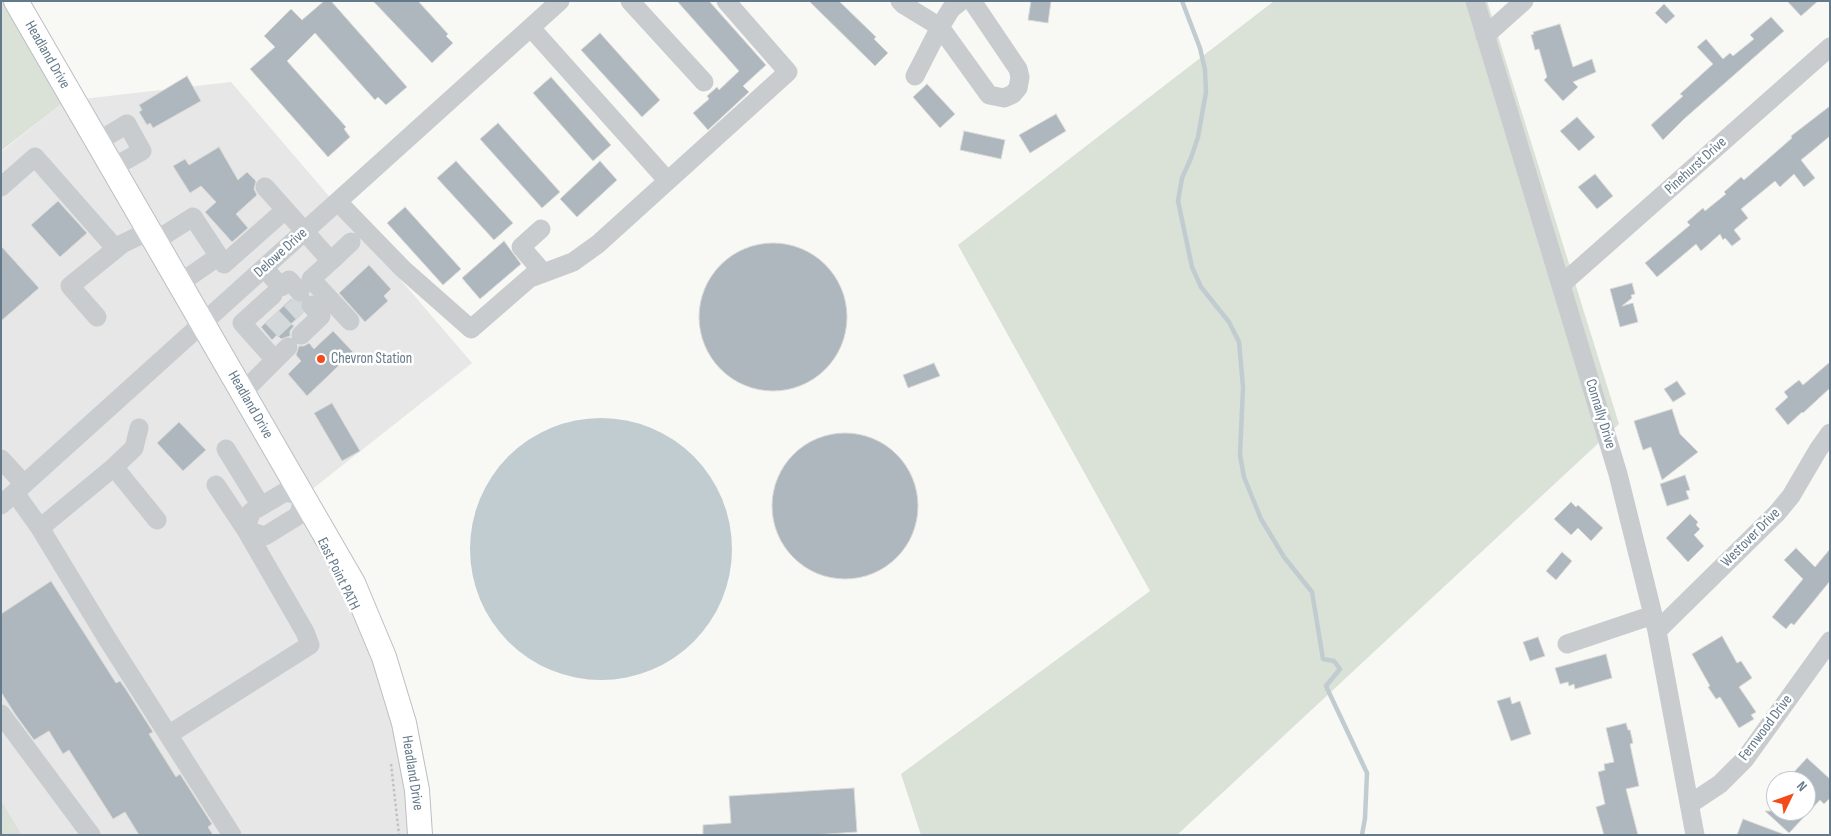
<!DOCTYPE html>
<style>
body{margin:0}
#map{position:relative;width:1831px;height:836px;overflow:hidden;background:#f8f8f5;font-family:"Sofia Sans Condensed",sans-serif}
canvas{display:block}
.frame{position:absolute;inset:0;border:2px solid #647989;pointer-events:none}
.north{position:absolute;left:1766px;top:771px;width:50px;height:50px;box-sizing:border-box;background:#fff;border:1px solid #c1c9d0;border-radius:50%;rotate:48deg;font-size:14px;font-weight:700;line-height:20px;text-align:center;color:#647989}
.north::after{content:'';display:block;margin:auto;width:18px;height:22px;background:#f34b1b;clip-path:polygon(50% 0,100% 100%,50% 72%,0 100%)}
</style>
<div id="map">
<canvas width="1831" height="836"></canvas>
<div class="frame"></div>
<div class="north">N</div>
</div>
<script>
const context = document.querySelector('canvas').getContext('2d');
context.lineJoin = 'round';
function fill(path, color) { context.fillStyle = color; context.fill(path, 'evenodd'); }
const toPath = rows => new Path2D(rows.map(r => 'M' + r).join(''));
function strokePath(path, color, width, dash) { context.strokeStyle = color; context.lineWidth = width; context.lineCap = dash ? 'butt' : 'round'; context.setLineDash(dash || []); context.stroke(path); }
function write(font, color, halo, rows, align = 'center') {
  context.font = font + ' "Sofia Sans Condensed",sans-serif'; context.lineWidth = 5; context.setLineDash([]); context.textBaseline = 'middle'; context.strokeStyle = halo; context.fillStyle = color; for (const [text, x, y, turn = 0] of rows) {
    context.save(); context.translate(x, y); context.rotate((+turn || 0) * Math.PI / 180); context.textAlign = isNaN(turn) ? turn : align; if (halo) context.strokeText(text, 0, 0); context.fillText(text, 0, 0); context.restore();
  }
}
const built = toPath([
 [231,82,472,363,301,498,380,632,425,835,22,835,1,800,1,152,65,101]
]);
const green = toPath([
 [1,1,7,1,65,101,1,151],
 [1274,1,1487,1,1619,424,1177,835,921,835,901,774,1150,591,958,245],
 [1,800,22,835,1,835]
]);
const water = toPath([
 '470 549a131 131 0 1 1 262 0a131 131 0 1 1-262 0Z'
]);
const stream = toPath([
 [1182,1,1200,48,1205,70,1206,92,1198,137,1191,158,1182,178,1178,201,1192,267,1201,287,1229,322,1239,342,1243,387,1240,455,1244,477,1261,519,1284,557,1312,592,1323,659,1334,661,1340,669,1326,686,1367,773,1365,818,1362,835]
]);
const building = toPath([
 [324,1,331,1,407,87,386,105,378,97,375,100,315,33,287,61,346,127,344,129,350,137,328,157,250,69,275,47,264,36,291,9,302,20,324,1],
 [373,1,418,1,448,34,446,36,453,43,432,63,373,1],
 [677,1,709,1,766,65,743,86,749,92,708,130,693,113,709,99,707,96,717,87,719,90,739,71,677,1],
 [809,1,839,1,876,37,874,39,888,53,875,66,809,1],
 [1031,1,1051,1,1048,23,1028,20,1031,1],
 [1787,1,1818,1,1801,16,1787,1],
 [1664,4,1675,16,1666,24,1655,13,1664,4],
 [1771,17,1784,31,1684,119,1663,140,1651,125,1683,96,1680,94,1713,64,1697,47,1706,39,1723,59,1730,53,1733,56,1754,39,1750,35,1771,17],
 [1560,24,1573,67,1592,59,1596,72,1573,82,1578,87,1563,101,1544,80,1547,77,1539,49,1535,50,1531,35,1534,34,1533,32,1560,24],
 [600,33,660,100,642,117,581,50,600,33],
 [187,76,201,101,153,128,150,123,147,125,139,112,142,110,139,105,187,76],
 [551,77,611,145,593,161,533,93,551,77],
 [927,84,955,114,940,128,913,97,927,84],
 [1830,106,1830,136,1801,160,1815,178,1804,187,1794,174,1780,187,1775,181,1741,209,1748,218,1734,230,1741,239,1732,246,1725,238,1723,240,1720,234,1701,251,1696,244,1657,277,1645,263,1690,225,1687,222,1703,208,1705,211,1726,194,1724,192,1741,177,1744,180,1792,138,1791,136,1830,106],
 [1056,114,1066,131,1030,153,1019,135,1056,114],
 [1577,117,1595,137,1579,151,1560,131,1577,117],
 [498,123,560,192,542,208,480,139,498,123],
 [964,131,1005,140,1001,159,960,150,964,131],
 [219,147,238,180,247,172,256,181,254,189,257,195,236,214,248,228,232,242,205,212,216,202,201,186,190,193,173,166,185,159,189,165,219,147],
 [456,161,513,223,494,240,437,178,456,161],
 [600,161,617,180,577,217,560,199,600,161],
 [1595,174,1613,196,1597,209,1578,187,1595,174],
 [58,201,87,233,60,257,31,225,58,201],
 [405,207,461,269,443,285,387,223,405,207],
 [504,241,521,264,480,299,462,278,504,241],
 '699 317a74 74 0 1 1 148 0a74 74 0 1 1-148 0Z',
 [1,246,39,288,1,321,1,246],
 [369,265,391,289,384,296,388,301,365,322,339,293,369,265],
 [1632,283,1635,294,1631,295,1632,298,1622,306,1633,303,1638,322,1620,327,1610,289,1632,283],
 [291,299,300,303,303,313,291,324,294,326,290,331,290,336,281,339,277,335,272,340,261,327,291,299],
 [333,331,353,352,307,396,288,374,301,361,296,355,299,346,304,346,309,343,314,349,333,331],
 [1830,362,1830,388,1803,413,1802,412,1788,425,1775,409,1788,397,1784,392,1799,380,1803,385,1830,362],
 [934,363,940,376,908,388,903,375,934,363],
 [1677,381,1686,394,1673,402,1664,389,1677,381],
 [332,403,360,451,342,461,314,413,332,403],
 [1672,409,1680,434,1698,452,1662,480,1651,447,1643,450,1634,421,1672,409],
 [179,422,206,450,183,471,157,443,179,422],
 '772 506a73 73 0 1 1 146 0a73 73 0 1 1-146 0Z',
 [1685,475,1690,490,1686,491,1689,499,1667,506,1660,484,1685,475],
 [1571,502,1576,507,1578,505,1603,528,1591,541,1578,528,1571,535,1554,519,1571,502],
 [1690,514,1698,522,1696,525,1700,529,1694,535,1704,546,1688,562,1666,538,1690,514],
 [1796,548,1815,567,1830,549,1830,581,1794,625,1791,623,1786,629,1772,617,1803,579,1784,560,1796,548],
 [1562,552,1572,561,1556,580,1546,571,1562,552],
 [51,581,116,683,120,681,125,688,153,732,149,734,176,777,180,774,212,824,208,827,213,835,139,835,125,812,113,819,69,750,63,754,49,731,34,740,15,714,1,692,1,614,51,581],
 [1722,636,1737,663,1741,661,1752,678,1739,687,1756,712,1751,715,1754,719,1739,728,1720,697,1716,699,1708,687,1710,686,1692,654,1722,636],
 [1538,637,1545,656,1530,661,1523,642,1538,637],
 [1606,654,1612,678,1575,689,1574,684,1569,686,1568,682,1560,684,1555,668,1606,654],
 [1510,697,1512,704,1520,701,1531,734,1511,741,1497,701,1510,697],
 [1626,723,1628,730,1630,730,1633,743,1630,744,1632,754,1639,786,1626,789,1638,835,1604,835,1596,807,1605,804,1598,772,1605,770,1604,764,1614,762,1606,728,1626,723],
 [1807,758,1830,779,1830,798,1824,804,1820,800,1789,833,1765,811,1806,811,1806,781,1799,781,1792,774,1807,758],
 [854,788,857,832,813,835,703,835,703,825,731,823,729,796,854,788],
 [1743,819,1783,834,1783,835,1737,835,1743,819]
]);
const minorTunnel = toPath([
 [291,300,303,313],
 [272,317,295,341]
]);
const path = toPath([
 [391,764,399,835]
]);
const minor = toPath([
 [630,1,704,82],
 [900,1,904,5,940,27,989,95,1004,98,1013,94,1018,88,1020,77,1018,69,972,1],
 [1475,1,1618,474,1657,631,1695,835],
 [531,28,667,180],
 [1485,36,1524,1],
 [915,76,940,27,951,9,961,1],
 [97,142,127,124,142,151,112,168],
 [1,187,35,157,116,249],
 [265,187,331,261,351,242],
 [338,202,403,269,471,329,540,269,521,247,541,229],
 [155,241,193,217,224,264,285,210],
 [331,261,311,279,350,321],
 [265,269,281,287,289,280,300,292],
 [530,278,573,262,598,244,788,72,726,1],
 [180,283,219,256],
 [1562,284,1830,47],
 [273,295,242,323,275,360],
 [97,317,70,286,122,244,149,231],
 [301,335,321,316,311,305],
 [243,392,288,347],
 [226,449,261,506],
 [1,459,24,484],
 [114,467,157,520],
 [285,492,303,496,299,515,265,536,246,530,251,512,285,492],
 [15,493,40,528,108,640,232,835],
 [1,505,560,1],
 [40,528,114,467,134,448,139,428],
 [1657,631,1777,513,1791,496,1818,450,1830,433],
 [1567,644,1653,615],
 [1,714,91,835],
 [168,735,310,645,305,632,246,530,216,485],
 [1690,804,1720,784,1745,759,1830,641]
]);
const major = toPath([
 [16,1,353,583,384,657,404,723,417,790,420,835]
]);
const markers = [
 [321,359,5,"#f34b1b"]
];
const streetNames = [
 ["Headland Drive",47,55,60],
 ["Pinehurst Drive",1696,166,-42],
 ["Delowe Drive",281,253,-42],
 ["Headland Drive",250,405,60],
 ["Connally Drive",1600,414,73],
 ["Westover Drive",1751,538,-45],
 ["East Point PATH",338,574,64],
 ["Fernwood Drive",1766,728,-53],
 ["Headland Drive",412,773,81]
];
const poiNames = [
 ["Chevron Station",331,359]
];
fill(built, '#e6e7e6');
fill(green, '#dae1d6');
fill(water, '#c1ccd1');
strokePath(stream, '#c1ccd1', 4.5);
fill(building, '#aeb7bd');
strokePath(building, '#dadad7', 1);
strokePath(minorTunnel, '#d3d8da', 19, [19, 9]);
strokePath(major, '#bbbfc3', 26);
strokePath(path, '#bfc2c4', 2.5, [2.5, 2.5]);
strokePath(minor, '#c8cccf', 19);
strokePath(major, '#fff', 24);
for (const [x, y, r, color] of markers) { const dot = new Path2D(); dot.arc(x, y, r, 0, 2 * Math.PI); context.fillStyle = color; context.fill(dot); strokePath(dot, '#fff', 2); }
write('15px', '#647989', '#fff', streetNames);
write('15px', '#647989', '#fff', poiNames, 'left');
</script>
